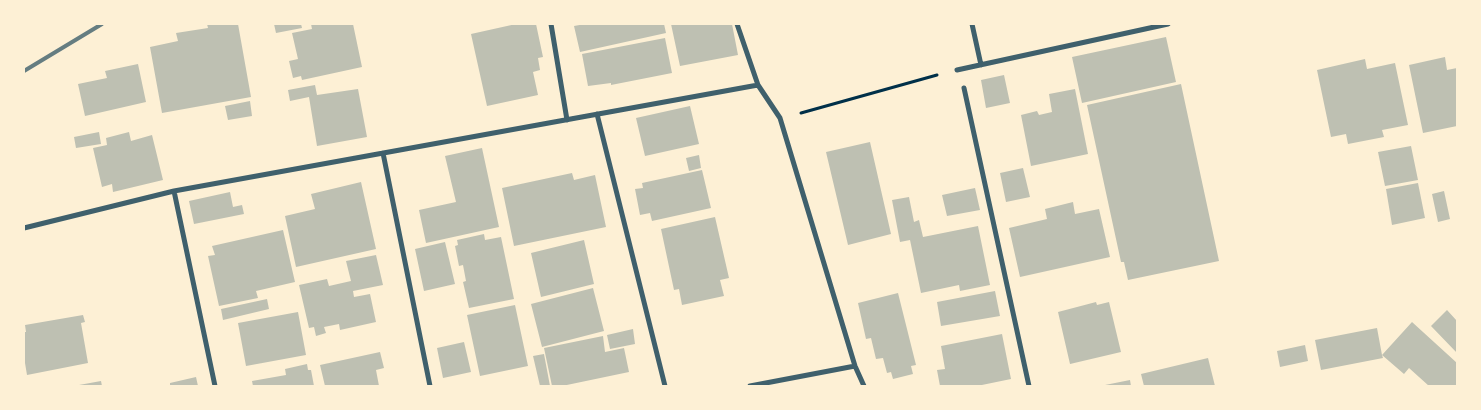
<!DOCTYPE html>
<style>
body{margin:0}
#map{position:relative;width:1481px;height:410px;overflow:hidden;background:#fdf0d5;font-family:Jost,sans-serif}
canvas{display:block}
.frame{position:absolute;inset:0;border:25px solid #fdf0d5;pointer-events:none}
</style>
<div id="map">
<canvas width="1481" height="410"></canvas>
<div class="frame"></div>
</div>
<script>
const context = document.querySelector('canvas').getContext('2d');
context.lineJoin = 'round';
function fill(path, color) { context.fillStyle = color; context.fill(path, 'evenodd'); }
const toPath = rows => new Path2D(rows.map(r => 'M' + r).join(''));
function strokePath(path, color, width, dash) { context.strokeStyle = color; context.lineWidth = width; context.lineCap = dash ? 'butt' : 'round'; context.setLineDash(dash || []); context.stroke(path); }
const building = toPath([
 [207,24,238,24,251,97,162,113,150,47,178,41,176,33,208,28],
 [274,24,301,24,302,28,276,33],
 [311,24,353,24,362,67,302,80,301,76,293,78,289,61,298,59,292,33,312,29],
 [516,24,536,24,543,57,538,58,540,70,533,72,538,95,487,106,471,34],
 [585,24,664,24,666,33,580,52,574,26],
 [671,24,732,24,738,55,680,66],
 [1166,37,1176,82,1082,103,1072,57],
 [665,38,672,73,611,85,611,83,588,86,582,54],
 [1445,57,1447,70,1457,68,1457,126,1423,133,1409,65],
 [1365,59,1367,69,1395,63,1408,125,1382,130,1384,137,1348,144,1346,134,1331,137,1317,70],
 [138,64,146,102,85,116,78,84,107,78,105,71],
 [1004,75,1010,103,986,108,981,80],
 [1181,84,1219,261,1128,280,1124,262,1121,262,1087,105],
 [315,85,317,95,358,89,367,137,317,146,309,97,290,101,288,90],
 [1075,89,1088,154,1031,166,1021,115,1037,111,1039,115,1052,112,1049,94],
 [250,101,252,116,228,120,225,106],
 [690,106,699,144,645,156,636,118],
 [99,132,101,144,76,148,74,137],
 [129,132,131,141,152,135,163,180,113,192,112,184,102,187,93,148,107,145,106,138],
 [870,142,891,234,848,245,826,152],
 [1411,146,1418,180,1385,186,1378,152],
 [482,148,499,227,426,243,419,210,456,202,445,156],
 [699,155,701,168,689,171,686,158],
 [1023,168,1030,197,1006,202,1000,173],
 [702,170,711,208,652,221,650,213,640,215,635,189,643,188,642,183],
 [572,173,574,180,595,175,606,227,514,246,502,188],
 [361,182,376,249,296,267,285,216,315,209,311,194],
 [1418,183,1425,218,1392,225,1386,189],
 [975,188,980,210,947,216,942,195],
 [1444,191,1450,219,1438,222,1432,194],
 [230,192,233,207,242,205,244,214,194,224,189,201],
 [909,197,914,222,919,220,923,237,978,226,990,285,960,291,959,285,921,293,910,240,900,242,892,200],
 [1073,202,1075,214,1099,209,1110,257,1020,277,1009,228,1047,219,1045,209],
 [715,217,729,278,720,280,724,296,682,305,679,289,674,290,661,229],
 [283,230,295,282,256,291,258,298,219,306,208,256,215,255,212,246],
 [484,234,485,240,501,237,514,299,469,308,463,282,466,281,463,265,459,266,455,246,458,245,457,240],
 [584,240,594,284,541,297,531,253],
 [445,242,455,284,424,291,415,249],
 [376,255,383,285,353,291,354,297,370,294,376,322,340,330,339,324,324,327,326,333,316,336,314,327,309,328,299,285,327,279,329,286,351,281,346,261],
 [593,288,604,331,542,347,531,304],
 [995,291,1000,316,941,326,937,302],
 [898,293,916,365,911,366,913,374,893,379,891,372,887,373,883,358,876,359,871,338,866,339,858,303],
 [267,299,269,309,223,320,221,309],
 [1096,302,1097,305,1109,302,1121,352,1070,364,1058,312],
 [515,305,528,366,480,376,467,315],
 [1447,310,1457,321,1457,353,1431,326],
 [298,312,306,355,246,366,238,323],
 [83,315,85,322,81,323,88,363,27,375,24,357,24,332,26,332,25,325],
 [1412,322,1457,363,1457,386,1429,386,1409,368,1404,374,1382,355,1383,358,1321,370,1315,340,1377,328,1382,355],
 [633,329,635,344,610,349,607,335],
 [1002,334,1011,379,977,386,940,386,937,370,945,369,941,346],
 [603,336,605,352,624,348,629,372,562,386,552,386,544,348],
 [464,342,471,372,443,378,437,348],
 [1305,345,1308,361,1280,367,1277,351],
 [380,352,384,368,376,370,379,386,325,386,320,365],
 [544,354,550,386,540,386,533,356],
 [1208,358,1215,386,1144,386,1141,374],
 [307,364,308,370,311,370,314,386,253,386,252,381,286,375,285,369],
 [196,377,198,386,170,386,170,383],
 [1130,380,1131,386,1105,386,1105,385],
 [101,381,102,386,79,386,79,385]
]);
const path = toPath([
 [801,113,937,75]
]);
const minor = toPath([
 [551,24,567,120],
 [737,24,758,85,780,118,855,366,864,386],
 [972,24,981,65],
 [957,70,1168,24],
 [964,88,1029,386],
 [597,114,665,386],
 [383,153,430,386],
 [174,191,215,386],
 [24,228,174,191,758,85],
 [750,386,855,366]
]);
const rail = toPath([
 [24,71,102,24]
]);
fill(building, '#bec0b2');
strokePath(path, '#003049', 3);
strokePath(minor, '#3f606c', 5);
strokePath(rail, '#657d81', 4);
</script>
